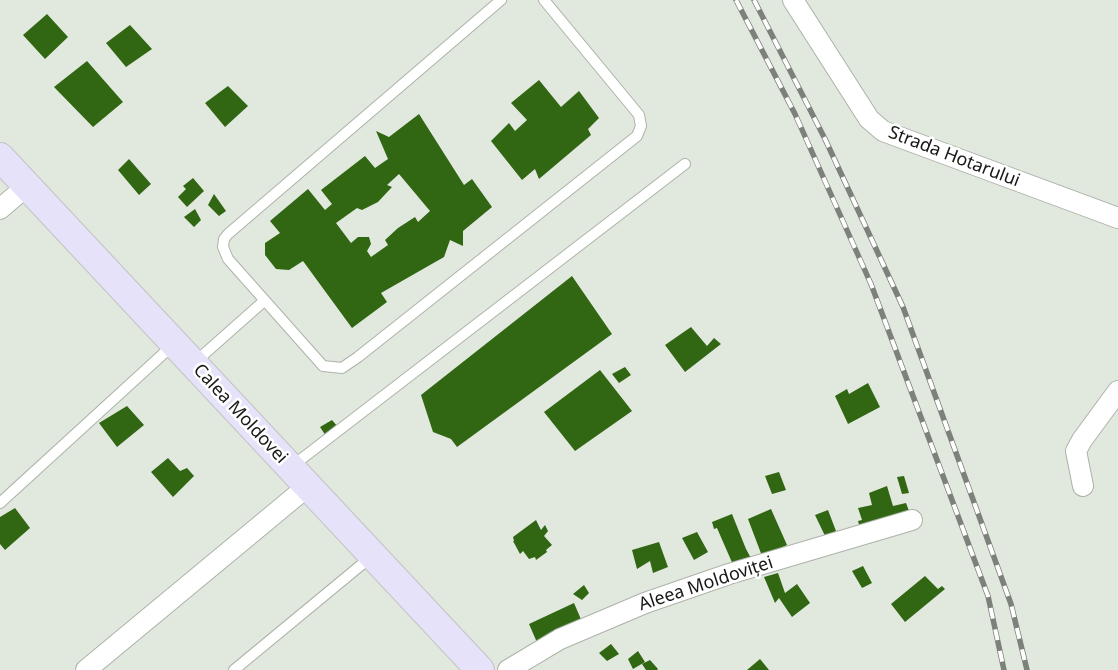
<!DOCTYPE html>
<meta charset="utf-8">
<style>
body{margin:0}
canvas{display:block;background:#e1e8de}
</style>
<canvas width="1118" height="670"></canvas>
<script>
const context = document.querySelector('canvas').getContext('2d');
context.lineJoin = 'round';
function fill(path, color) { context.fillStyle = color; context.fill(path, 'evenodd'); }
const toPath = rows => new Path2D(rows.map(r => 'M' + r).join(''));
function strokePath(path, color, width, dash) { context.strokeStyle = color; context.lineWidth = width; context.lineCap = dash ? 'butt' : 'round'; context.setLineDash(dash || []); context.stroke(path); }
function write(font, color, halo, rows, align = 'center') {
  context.font = font + ' "Noto Sans",sans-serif'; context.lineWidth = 5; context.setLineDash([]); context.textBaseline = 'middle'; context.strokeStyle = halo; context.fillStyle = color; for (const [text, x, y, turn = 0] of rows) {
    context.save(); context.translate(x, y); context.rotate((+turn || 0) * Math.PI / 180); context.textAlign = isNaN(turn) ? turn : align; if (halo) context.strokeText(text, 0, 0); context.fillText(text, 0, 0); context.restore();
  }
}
const building = toPath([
 [47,14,68,37,45,59,23,35],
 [130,25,152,49,126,67,106,43],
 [87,61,123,102,93,127,54,87],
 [539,80,561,107,579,91,599,118,588,129,591,135,539,179,535,169,522,180,491,141,509,123,515,131,527,120,511,103],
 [228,86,248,106,225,127,205,103],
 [419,114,464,185,472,179,492,207,463,231,463,246,450,240,444,257,381,293,387,302,352,328,303,261,289,270,276,269,265,255,265,243,280,233,270,221,308,189,325,210,332,204,321,190,365,156,375,168,388,159,376,131,389,137],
 [399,174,430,211,418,222,415,217,398,228,385,240,388,245,371,257,367,251,371,244,369,237,358,237,351,243,336,223,357,208,362,210,378,202,392,187,387,185],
 [129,159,151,184,139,195,118,170],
 [193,178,204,191,187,207,178,197,186,189,183,186],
 [214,194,226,211,219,216,208,205],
 [195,209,201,220,194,227,184,217],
 [572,276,612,334,457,447,451,439,433,432,421,395],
 [691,327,707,346,714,338,721,344,685,372,665,345],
 [625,367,631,375,619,383,612,374],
 [600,370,632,411,575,451,544,412],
 [868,383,880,407,848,424,835,396,847,389,849,394],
 [127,406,144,425,117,447,99,423],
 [332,420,338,427,326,436,320,427],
 [168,458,180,471,187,468,194,476,173,497,151,472],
 [779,472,786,490,772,494,765,476],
 [904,476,909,493,902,494,897,477],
 [887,486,893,506,906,503,909,511,860,528,858,521,862,520,858,508,872,505,869,493],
 [15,508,30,528,5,550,0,544,0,517],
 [771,509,787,545,762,556,748,519],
 [828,510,836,531,826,538,815,515],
 [732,514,746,549,752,560,734,567,717,528,714,529,712,522],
 [536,520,541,530,545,525,548,531,544,536,552,545,546,550,547,552,536,560,535,557,529,559,523,551,520,554,513,541,514,541,513,537],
 [697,532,708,552,694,560,682,538],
 [659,542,668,567,653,573,650,561,637,569,632,550],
 [863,566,872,583,862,588,852,571],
 [778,573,785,593,797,584,810,603,792,617,779,598,775,603,764,577],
 [925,576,938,589,942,586,945,589,905,622,891,604],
 [584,585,589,593,582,600,573,594],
 [574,603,583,624,539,647,529,624],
 [611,644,619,654,607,661,599,653],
 [638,651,645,662,633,669,628,659],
 [760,659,769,670,747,670],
 [650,660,658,669,657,670,646,670,642,664]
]);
const service = toPath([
 [501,0,228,234,224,239,223,247,228,259,323,366,342,368,358,357,637,136,641,126,639,115,544,0],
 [194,363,264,301],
 [291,467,685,164],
 [0,503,174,344],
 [234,670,372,556]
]);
const minor = toPath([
 [793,0,869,119,883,131,1118,218],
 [0,209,27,186],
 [1083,486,1076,451,1082,440,1118,391],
 [86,670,308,486],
 [508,670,560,639,645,603,729,574,912,520]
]);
const primary = toPath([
 [0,157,480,670]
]);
const rail = toPath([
 [736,0,795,114,871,284,988,596,1004,670],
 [754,0,825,139,903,307,1011,604,1027,670]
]);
const streetNames = [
 ["Strada Hotarului",954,157,21],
 ["Calea Moldovei",240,414,47],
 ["Aleea Moldoviței",706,584,-18]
];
fill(building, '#316612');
strokePath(service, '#acb3a9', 12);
strokePath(minor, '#acb3a9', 22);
strokePath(primary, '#c2c3c2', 30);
strokePath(service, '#fff', 10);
strokePath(minor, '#fff', 20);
strokePath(primary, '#e5e2fa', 28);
strokePath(rail, '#7c817a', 5.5);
strokePath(rail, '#fff', 4, [11]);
write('18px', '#161915', '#fff', streetNames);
</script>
